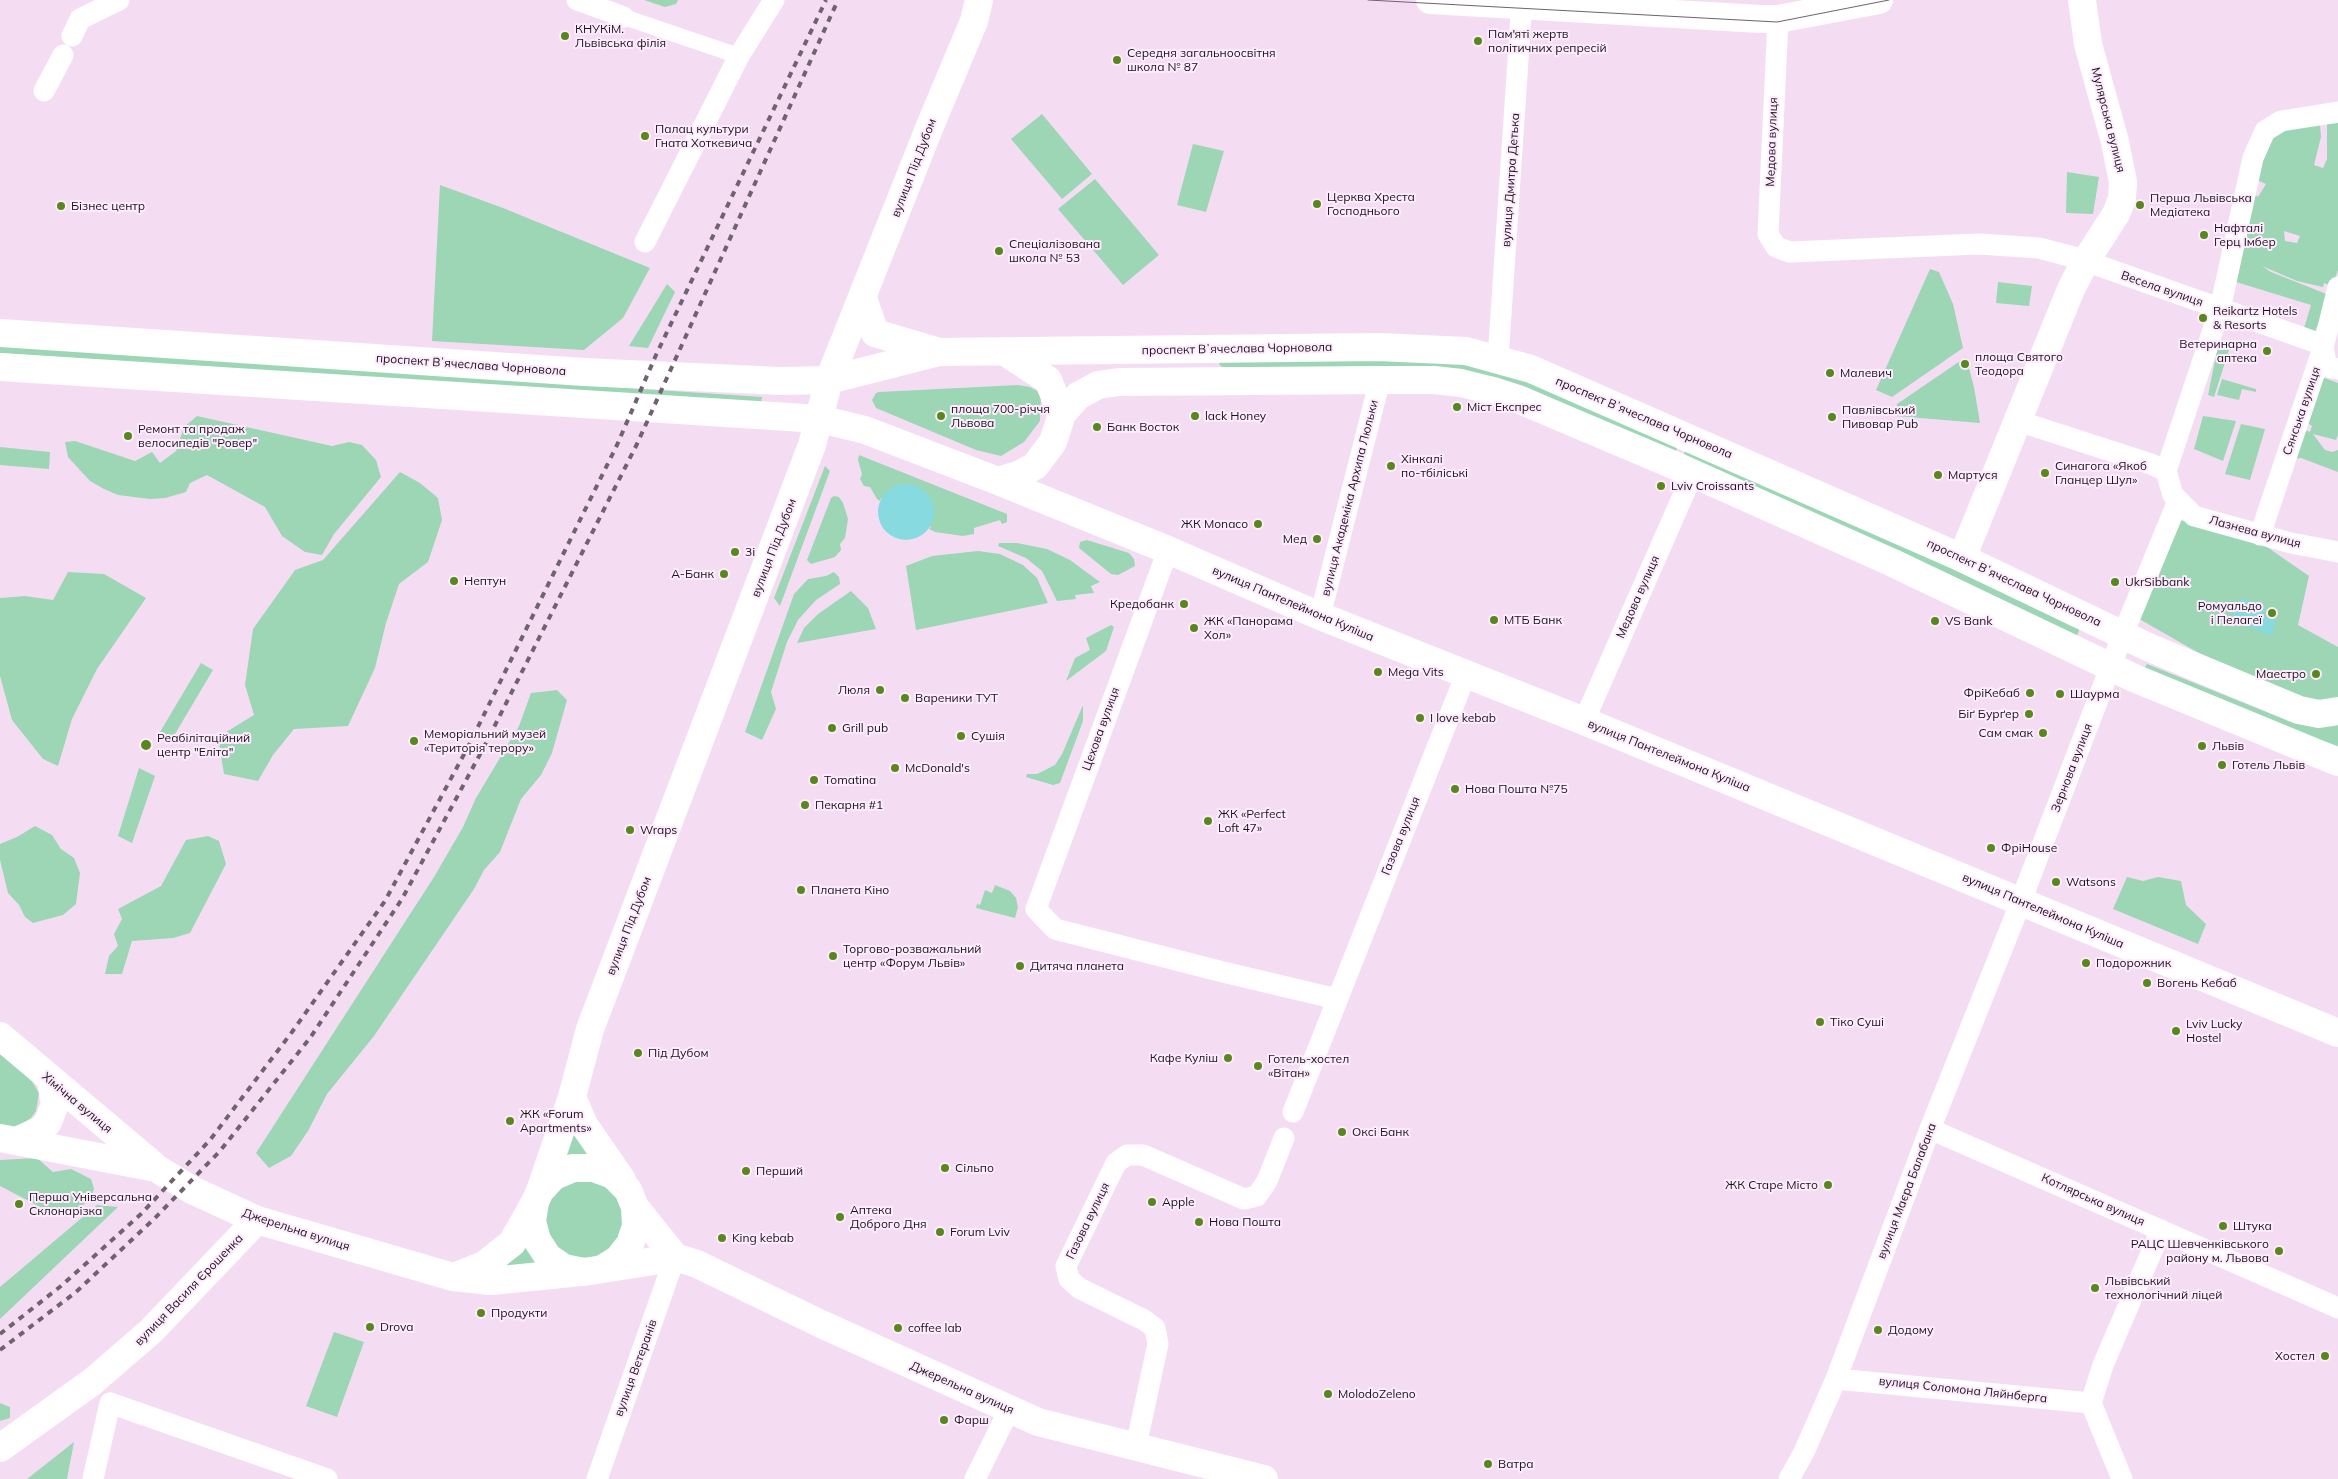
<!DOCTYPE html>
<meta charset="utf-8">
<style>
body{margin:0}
canvas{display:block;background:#f4ddf3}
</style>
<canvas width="2338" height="1479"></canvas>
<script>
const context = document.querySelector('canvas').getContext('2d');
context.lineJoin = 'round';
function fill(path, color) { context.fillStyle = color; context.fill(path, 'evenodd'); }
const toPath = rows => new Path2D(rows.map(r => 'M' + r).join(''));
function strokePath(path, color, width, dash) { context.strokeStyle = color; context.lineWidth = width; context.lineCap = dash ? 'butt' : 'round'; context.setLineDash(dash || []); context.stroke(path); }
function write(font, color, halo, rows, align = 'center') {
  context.font = font + ' Mulish,sans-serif'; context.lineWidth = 4; context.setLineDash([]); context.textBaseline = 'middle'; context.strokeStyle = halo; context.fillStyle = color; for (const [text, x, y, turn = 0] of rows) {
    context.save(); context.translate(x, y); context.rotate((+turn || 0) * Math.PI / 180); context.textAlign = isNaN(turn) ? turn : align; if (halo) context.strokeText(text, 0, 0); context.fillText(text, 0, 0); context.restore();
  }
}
const green = toPath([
 [644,0,678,0,676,4,665,7],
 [1042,114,1092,174,1062,199,1011,139],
 [2338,123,2338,270,2332,286,2324,283,2323,287,2297,281,2262,266,2271,272,2329,295,2315,332,2304,328,2311,305,2236,282,2253,193,2258,197,2266,184,2255,179,2266,133,2320,124,2321,137,2314,165,2323,168,2327,159,2327,124],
 [2284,231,2300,236,2297,243,2285,241],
 [1193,144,1224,151,1206,212,1177,205],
 [2067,172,2099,177,2093,214,2066,213],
 [1095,179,1159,255,1123,285,1058,209],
 [440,185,503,208,650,268,623,318,584,350,432,341],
 [1930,269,1939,272,1953,304,1963,348,1892,397,1876,390],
 [1998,282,2032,286,2029,306,1996,303],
 [667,284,675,292,648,348,629,346],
 [0,346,762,397,761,404,0,353],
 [2218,346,2229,350,2214,397,2208,395],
 [1966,357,1974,387,1980,423,1896,416,1897,404],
 [1432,359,1464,363,1527,379,1678,446,1675,453,1524,386,1495,377,1433,368,1222,367,1219,364,1220,361],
 [2322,377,2338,383,2338,435,2336,440,2313,434,2325,450,2332,452,2338,450,2338,472,2301,458,2294,459,2300,428,2310,432,2312,426,2306,422],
 [2222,379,2256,389,2256,392,2242,389,2239,400,2217,395],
 [1018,385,1030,387,1041,393,1040,421,1024,442,1001,456,976,450,876,408,872,400,876,393,879,392],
 [197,416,332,446,349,442,362,445,376,460,381,477,334,534,322,555,305,552,282,536,265,507,207,475,190,483,186,492,165,498,150,499,118,495,104,489,90,481,68,457,65,442,75,441,135,461,152,452,160,463,176,451,184,427],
 [2203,416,2236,421,2223,461,2194,449],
 [2241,424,2265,429,2250,480,2225,474],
 [0,447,50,452,49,469,0,465],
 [1686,449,1966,574,2080,628,2077,636,1683,456],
 [859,455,1007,514,1007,522,1002,524,1000,520,974,528,974,534,963,536,935,532,929,529,931,527,881,498,880,501,877,499,870,487,864,486,860,479,862,474,858,460],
 [825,466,830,471,780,606,774,598],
 [400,472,420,483,438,498,442,520,428,562,399,584,386,623,375,668,348,726,294,729,273,755,258,781,224,774,218,737,254,715,245,685,253,629,295,570,323,560],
 [834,496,839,497,843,503,848,519,845,538,840,544,841,550,835,557,811,564,807,560,831,498],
 [2175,519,2254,538,2309,576,2298,625,2338,647,2338,706,2313,708,2232,672,2134,616],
 [1087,540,1129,553,1134,559,1135,566,1118,575,1111,574,1079,548,1080,542],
 [999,543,1017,543,1047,549,1070,560,1100,582,1091,586,1094,593,1075,595,1076,599,1057,601,1042,571,1026,558,998,546],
 [978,551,1000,554,1023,565,1037,578,1048,603,916,630,906,566,932,556],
 [68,572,104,574,146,598,97,669,72,719,58,766,43,759,12,720,0,676,0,598,25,596,53,600],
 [834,572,839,577,840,584,816,600,798,620,787,642,771,692,776,709,762,740,745,732,794,594,808,579,826,576],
 [851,591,868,608,876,629,797,643,804,628,818,614],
 [1111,625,1114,627,1106,651,1066,681,1075,658,1090,650,1086,638],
 [201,663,213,670,172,739,160,732],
 [2147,664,2289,721,2322,727,2338,724,2338,746,2313,738,2144,669],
 [557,690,567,700,552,753,541,775,521,799,500,852,484,870,474,889,374,1036,327,1094,308,1131,291,1156,269,1168,256,1153,434,877,463,827,476,798,519,726,531,693],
 [1083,705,1083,721,1060,783,1053,785,1026,777,1027,774,1037,774,1055,765,1062,754],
 [139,768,155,776,132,843,118,836],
 [35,826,52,835,61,849,74,858,80,873,76,904,63,915,33,923,25,917,19,905,8,893,0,860,0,844,17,837],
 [208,836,219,841,226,864,190,933,173,938,132,941,122,974,105,974,109,956,118,946,114,934,122,919,118,909,161,886,186,840],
 [2127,877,2143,881,2158,877,2181,881,2186,905,2206,924,2198,944,2113,909],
 [995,885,1010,891,1016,898,1018,907,1015,918,976,908,977,904,980,905,985,890,992,893],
 [0,1054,30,1078,39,1093,36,1111,31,1118,15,1128,0,1126],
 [581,1134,598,1159,563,1160,571,1136],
 [37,1158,53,1172,71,1169,91,1179,94,1189,90,1200,65,1217,48,1211,0,1186,0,1160],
 '545 1219a39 39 0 1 1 78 0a39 39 0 1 1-78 0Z',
 [97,1205,118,1207,0,1319,0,1287],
 [526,1245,540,1267,497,1267],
 [334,1332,364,1342,337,1417,306,1406],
 [0,1403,10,1407,10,1418,0,1421],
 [74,1442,67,1479,27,1479]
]);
const water = toPath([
 '878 512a28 28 0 1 1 56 0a28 28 0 1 1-56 0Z',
 [2240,598,2266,607,2263,616,2276,621,2272,634,2269,635,2234,620,2232,617]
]);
const pedestrian = toPath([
 [624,17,739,56]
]);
const minor = toPath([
 [577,0,624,17],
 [1778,19,1768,234,1776,247,1790,252,1979,244,2039,248,2077,258,2315,342,2323,348,2327,367,2338,369],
 [72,36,80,19,119,0],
 [44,91,63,55],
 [2338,112,2281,121,2265,131,2253,158,2220,309,2166,471,2173,495,2194,516,2291,543,2338,552],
 [645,242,739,56,774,0],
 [1498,359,1522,0],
 [2018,421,2151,464,2166,471],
 [2260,535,2323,348,2338,287],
 [1168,550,1036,909,1055,929,1223,972,1337,999],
 [1320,616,1380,380],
 [1584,721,1693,473],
 [1293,1112,1466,674],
 [1930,1129,2338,1308],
 [1836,1379,2091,1403],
 [110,1403,327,1479],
 [1136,1446,1158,1344,1155,1328,1144,1320,1079,1288,1069,1279,1066,1266,1116,1163,1127,1155,1143,1155,1244,1199,1257,1196,1267,1181,1284,1138],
 [93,1479,110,1403],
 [597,1479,675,1257],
 [975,1479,1009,1410],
 [1789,1479,1804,1452,1836,1379,1930,1129,2014,919,2123,634,2178,501],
 [2122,1479,2091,1403,2103,1365,2161,1230]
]);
const tertiary = toPath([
 [863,298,875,333,939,352],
 [998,481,1168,550,1320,616,1584,721,2338,1033],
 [1962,558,2071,289,2085,262,2116,214,2122,199,2123,182,2115,142,2088,44,2082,0],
 [0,1036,153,1165],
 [572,1097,584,1125,622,1180],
 [0,1138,156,1168,192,1190,257,1220,453,1277,491,1281,581,1272],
 [16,1141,41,1130,48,1122,55,1104,51,1081],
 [540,1191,572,1097,590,1029,812,445,829,380,930,126,974,21,979,0],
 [635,1207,675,1257],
 [602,1269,618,1259,630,1244,636,1226,635,1207,628,1190,613,1175,594,1168,573,1168,554,1176,540,1191,535,1202,532,1221,537,1240,548,1257,564,1268,584,1272,654,1261,675,1257,697,1264,819,1323,1038,1422,1264,1479],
 [454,1277,484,1265,512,1243,534,1204],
 [0,1448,92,1382,151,1331,257,1220]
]);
const primary = toPath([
 [1430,0,1761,19,1778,19,1879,0],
 [0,333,584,372,780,381,829,380,939,352,1378,347,1466,351,1531,369,1962,558,2148,647,2299,710,2319,714,2338,711],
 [1005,352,1048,380,1062,414],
 [0,367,820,419,865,430,998,481,1018,475,1035,466,1053,442,1062,414,1078,396,1098,385,1119,382,1380,380,1434,380,1461,383,1493,391,1520,400,1676,466,1893,563,2134,678,2338,762]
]);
const tram = toPath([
 [1368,0,1777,22,1889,0]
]);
const rail = toPath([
 [0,1334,61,1286,141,1214,210,1140,292,1032,385,901,469,745,617,445,656,355,826,0],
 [0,1350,76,1292,154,1219,220,1151,310,1038,402,899,485,745,637,444,838,0]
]);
const markers = [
 [565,36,5,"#58881c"],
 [1478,41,5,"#58881c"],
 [1117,60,5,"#58881c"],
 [645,136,5,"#58881c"],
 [1317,204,5,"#58881c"],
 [2140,205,5,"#58881c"],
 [61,206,5,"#58881c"],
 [2204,235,5,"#58881c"],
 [999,251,5,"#58881c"],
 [2203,318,5,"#58881c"],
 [2267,351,5,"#58881c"],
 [1965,364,5,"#58881c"],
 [1830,373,5,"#58881c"],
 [1457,407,5,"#58881c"],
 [941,416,5,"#58881c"],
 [1195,416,5,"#58881c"],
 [1832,417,5,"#58881c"],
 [1097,427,5,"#58881c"],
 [128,436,5,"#58881c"],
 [1391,466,5,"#58881c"],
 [2045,473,5,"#58881c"],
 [1938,475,5,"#58881c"],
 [1661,486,5,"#58881c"],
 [1258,524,5,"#58881c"],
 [1317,539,5,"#58881c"],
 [735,552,5,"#58881c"],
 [724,574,5,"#58881c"],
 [454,581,5,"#58881c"],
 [2115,582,5,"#58881c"],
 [1184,604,5,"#58881c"],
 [2272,613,5,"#58881c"],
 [1494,620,5,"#58881c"],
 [1935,621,5,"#58881c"],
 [1194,628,5,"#58881c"],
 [1378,672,5,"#58881c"],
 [2316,674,5,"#58881c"],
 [880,690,5,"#58881c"],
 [2030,693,5,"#58881c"],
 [2060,694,5,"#58881c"],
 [905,698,5,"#58881c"],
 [2029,714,5,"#58881c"],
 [1420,718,5,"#58881c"],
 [832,728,5,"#58881c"],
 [2043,733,5,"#58881c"],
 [961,736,5,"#58881c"],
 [414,741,5,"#58881c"],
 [146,745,6,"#58881c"],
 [2202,746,5,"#58881c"],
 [2222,765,5,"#58881c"],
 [895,768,5,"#58881c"],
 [814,780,5,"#58881c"],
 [1455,789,5,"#58881c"],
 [805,805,5,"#58881c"],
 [1208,821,5,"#58881c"],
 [630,830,5,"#58881c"],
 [1991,848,5,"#58881c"],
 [2056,882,5,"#58881c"],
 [801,890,5,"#58881c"],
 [833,956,5,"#58881c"],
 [2086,963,5,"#58881c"],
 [1020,966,5,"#58881c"],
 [2147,983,5,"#58881c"],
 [1820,1022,5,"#58881c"],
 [2176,1031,5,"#58881c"],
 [638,1053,5,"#58881c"],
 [1228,1058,5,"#58881c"],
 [1258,1066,5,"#58881c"],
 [510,1121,5,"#58881c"],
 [1342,1132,5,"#58881c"],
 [945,1168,5,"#58881c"],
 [746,1171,5,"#58881c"],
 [1828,1185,5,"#58881c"],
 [1152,1202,5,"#58881c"],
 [19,1204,5,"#58881c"],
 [840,1217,5,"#58881c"],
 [1199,1222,5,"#58881c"],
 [2223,1226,5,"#58881c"],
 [940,1232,5,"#58881c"],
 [722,1238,5,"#58881c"],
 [2279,1251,5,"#58881c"],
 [2095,1288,5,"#58881c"],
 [481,1313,5,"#58881c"],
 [370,1327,5,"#58881c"],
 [898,1328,5,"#58881c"],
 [1878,1330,5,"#58881c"],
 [2325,1356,5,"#58881c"],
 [1328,1394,5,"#58881c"],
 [944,1420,5,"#58881c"],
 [1488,1464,5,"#58881c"]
];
const poiNames = [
 ["КНУКіМ.",575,29],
 ["Львівська філія",575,43],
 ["Пам'яті жертв",1488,34],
 ["політичних репресій",1488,48],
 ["Середня загальноосвітня",1127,53],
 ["школа № 87",1127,67],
 ["Палац культури",655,129],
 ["Гната Хоткевича",655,143],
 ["Церква Хреста",1327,197],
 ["Господнього",1327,211],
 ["Перша Львівська",2150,198],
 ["Медіатека",2150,212],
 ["Бізнес центр",71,206],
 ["Нафталі",2214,228],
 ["Герц Імбер",2214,242],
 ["Спеціалізована",1009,244],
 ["школа № 53",1009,258],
 ["Reikartz Hotels",2213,311],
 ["& Resorts",2213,325],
 ["Ветеринарна",2257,344,"right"],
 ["аптека",2257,358,"right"],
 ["площа Святого",1975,357],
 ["Теодора",1975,371],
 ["Малевич",1840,373],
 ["Міст Експрес",1467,407],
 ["площа 700-річчя",951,409],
 ["Львова",951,423],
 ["Павлівський",1842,410],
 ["Пивовар Pub",1842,424],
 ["lack Honey",1205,416],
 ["Банк Восток",1107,427],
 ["Ремонт та продаж",138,429],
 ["велосипедів \"Ровер\"",138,443],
 ["Хінкалі",1401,459],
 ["по-тбіліські",1401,473],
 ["Синагога «Якоб",2055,466],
 ["Гланцер Шул»",2055,480],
 ["Мартуся",1948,475],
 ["Lviv Croissants",1671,486],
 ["ЖК Monaco",1248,524,"right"],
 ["Мед",1307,539,"right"],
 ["3і",745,552],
 ["А-Банк",714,574,"right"],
 ["Нептун",464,581],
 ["UkrSibbank",2125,582],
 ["Кредобанк",1174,604,"right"],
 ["Ромуальдо",2262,606,"right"],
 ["і Пелагеї",2262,620,"right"],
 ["МТБ Банк",1504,620],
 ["ЖК «Панорама",1204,621],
 ["Хол»",1204,635],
 ["VS Bank",1945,621],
 ["Mega Vits",1388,672],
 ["Маестро",2306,674,"right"],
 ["Люля",870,690,"right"],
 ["ФріКебаб",2020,693,"right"],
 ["Шаурма",2070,694],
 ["Вареники ТУТ",915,698],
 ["Біґ Бурґер",2019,714,"right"],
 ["I love kebab",1430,718],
 ["Grill pub",842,728],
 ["Сам смак",2033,733,"right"],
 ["Меморіальний музей",424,734],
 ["«Територія терору»",424,748],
 ["Сушія",971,736],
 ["Реабілітаційний",157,738],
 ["центр \"Еліта\"",157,752],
 ["Львів",2212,746],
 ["Готель Львів",2232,765],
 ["McDonald's",905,768],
 ["Tomatina",824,780],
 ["Нова Пошта №75",1465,789],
 ["Пекарня #1",815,805],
 ["ЖК «Perfect",1218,814],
 ["Loft 47»",1218,828],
 ["Wraps",640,830],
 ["ФріHouse",2001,848],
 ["Watsons",2066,882],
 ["Планета Кіно",811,890],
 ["Торгово-розважальний",843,949],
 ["центр «Форум Львів»",843,963],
 ["Подорожник",2096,963],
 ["Дитяча планета",1030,966],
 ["Вогень Кебаб",2157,983],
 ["Тіко Суші",1830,1022],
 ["Lviv Lucky",2186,1024],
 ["Hostel",2186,1038],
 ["Під Дубом",648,1053],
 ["Кафе Куліш",1218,1058,"right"],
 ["Готель-хостел",1268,1059],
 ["«Вітан»",1268,1073],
 ["ЖК «Forum",520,1114],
 ["Apartments»",520,1128],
 ["Оксі Банк",1352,1132],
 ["Сільпо",955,1168],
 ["Перший",756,1171],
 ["ЖК Старе Місто",1818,1185,"right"],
 ["Перша Універсальна",29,1197],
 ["Склонарізка",29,1211],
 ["Apple",1162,1202],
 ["Аптека",850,1210],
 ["Доброго Дня",850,1224],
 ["Нова Пошта",1209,1222],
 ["Штука",2233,1226],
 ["Forum Lviv",950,1232],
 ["King kebab",732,1238],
 ["РАЦС Шевченківського",2269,1244,"right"],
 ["району м. Львова",2269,1258,"right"],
 ["Львівський",2105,1281],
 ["технологічний ліцей",2105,1295],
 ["Продукти",491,1313],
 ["Drova",380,1327],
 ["coffee lab",908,1328],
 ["Додому",1888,1330],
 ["Хостел",2315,1356,"right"],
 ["MolodoZeleno",1338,1394],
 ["Фарш",954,1420],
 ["Ватра",1498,1464]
];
const streetNames = [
 ["Мулярська вулиця",2108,120,76],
 ["Медова вулиця",1772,142,-88],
 ["вулиця Під Дубом",914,168,-69],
 ["вулиця Дмитра Детька",1511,180,-86],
 ["Весела вулиця",2162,289,19],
 ["проспект Вʼячеслава Чорновола",1237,349,-1],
 ["проспект Вʼячеслава Чорновола",471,365,4],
 ["Сянська вулиця",2302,411,-71],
 ["проспект Вʼячеслава Чорновола",1644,418,23],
 ["вулиця Академіка Архипа Люльки",1350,498,-76],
 ["Лазнева вулиця",2255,532,15],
 ["вулиця Під Дубом",774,548,-69],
 ["проспект Вʼячеслава Чорновола",2014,583,25],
 ["Медова вулиця",1638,597,-66],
 ["вулиця Пантелеймона Куліша",1293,604,23],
 ["Цехова вулиця",1101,729,-70],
 ["вулиця Пантелеймона Куліша",1669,756,22],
 ["Зернова вулиця",2072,768,-69],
 ["Газова вулиця",1401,836,-68],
 ["вулиця Пантелеймона Куліша",2043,911,23],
 ["вулиця Під Дубом",629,926,-69],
 ["Хімічна вулиця",77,1103,40],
 ["вулиця Маєра Балабана",1907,1191,-69],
 ["Котлярська вулиця",2093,1200,24],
 ["Газова вулиця",1088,1221,-64],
 ["Джерельна вулиця",296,1230,18],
 ["вулиця Василя Єрошенка",189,1290,-46],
 ["вулиця Ветеранів",636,1368,-70],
 ["Джерельна вулиця",962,1388,24],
 ["вулиця Соломона Ляйнберга",1963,1390,6]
];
fill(green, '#9cd6b5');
fill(water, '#87dadf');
strokePath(pedestrian, '#fff', 16);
strokePath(minor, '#fff', 21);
strokePath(tertiary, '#fff', 28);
strokePath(primary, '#fff', 28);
strokePath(tram, '#70626f', 1);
strokePath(rail, '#70626f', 4, [6, 6]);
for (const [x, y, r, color] of markers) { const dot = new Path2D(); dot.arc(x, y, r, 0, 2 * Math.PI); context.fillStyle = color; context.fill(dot); strokePath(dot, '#feecfe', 2); }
write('12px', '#1b131a', '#feecfe', poiNames, 'left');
write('12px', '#1b131a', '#feecfe', streetNames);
</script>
